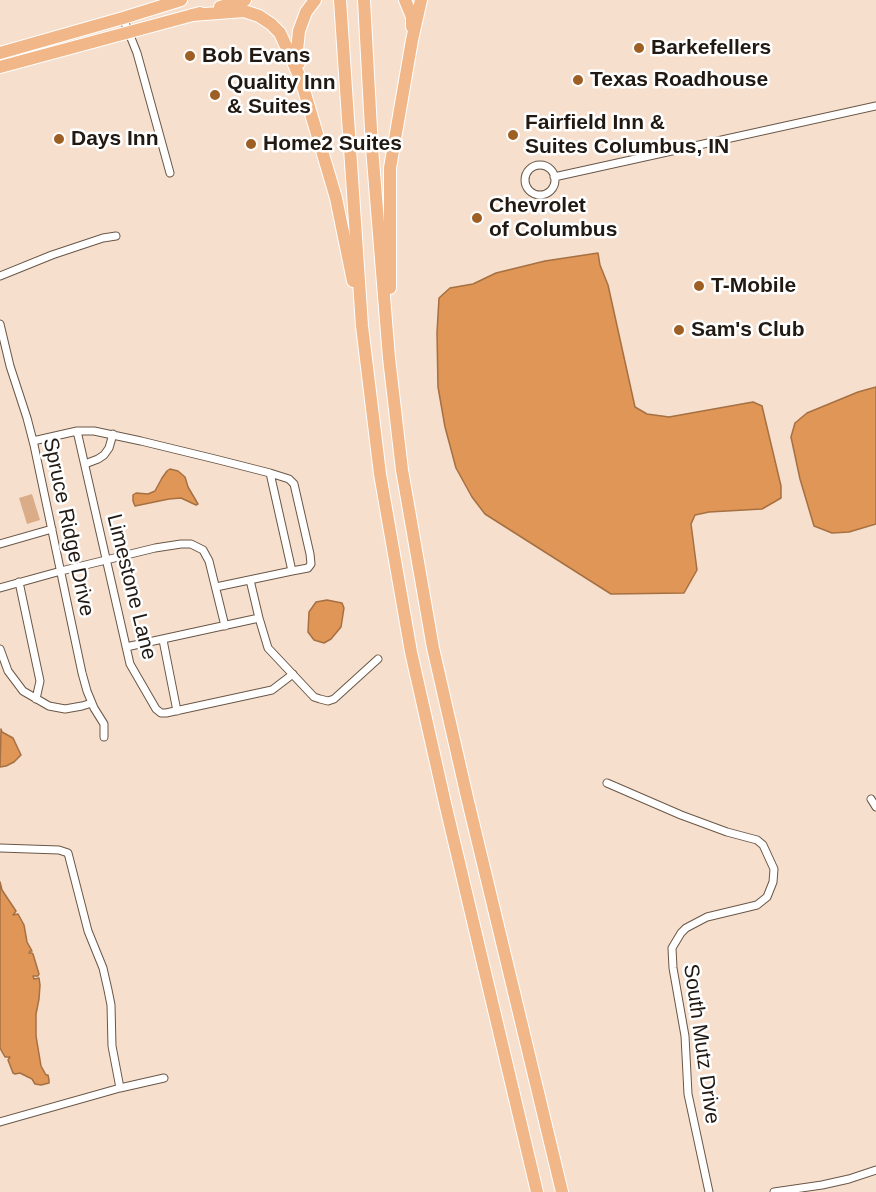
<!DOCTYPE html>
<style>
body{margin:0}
canvas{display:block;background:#f6dfcd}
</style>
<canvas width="876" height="1192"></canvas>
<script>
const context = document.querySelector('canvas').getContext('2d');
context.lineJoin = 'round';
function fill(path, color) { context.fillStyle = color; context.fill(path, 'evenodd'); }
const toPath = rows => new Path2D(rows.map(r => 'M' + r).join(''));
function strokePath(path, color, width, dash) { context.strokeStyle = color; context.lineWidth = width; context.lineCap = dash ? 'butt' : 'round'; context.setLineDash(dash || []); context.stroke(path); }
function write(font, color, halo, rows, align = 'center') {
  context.font = font + ' Arial,sans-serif'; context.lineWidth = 5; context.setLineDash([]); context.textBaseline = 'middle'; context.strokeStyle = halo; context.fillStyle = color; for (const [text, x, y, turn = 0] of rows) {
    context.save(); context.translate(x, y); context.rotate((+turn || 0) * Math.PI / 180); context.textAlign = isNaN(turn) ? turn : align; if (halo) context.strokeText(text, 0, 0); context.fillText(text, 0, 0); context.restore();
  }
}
const green = toPath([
 [32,494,40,520,27,524,19,498]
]);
const water = toPath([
 [598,253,600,265,608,285,635,407,647,414,669,417,753,402,762,406,781,486,781,498,762,509,709,512,695,515,691,524,697,570,684,593,611,594,485,514,472,497,456,468,445,427,438,387,437,333,439,298,450,288,473,284,496,273,545,261,598,253],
 [876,387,876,524,849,532,832,533,814,526,800,479,791,437,795,423,807,413,858,392,876,387],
 [170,469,178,471,185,477,188,487,198,504,196,505,181,498,169,499,135,506,133,501,133,495,136,493,148,494,155,491,162,478,167,471,170,469],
 [327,600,342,603,344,608,341,627,331,639,324,643,314,640,308,632,309,612,316,602,327,600],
 [1,729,2,732,13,738,21,755,14,762,6,766,0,767,1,729],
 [0,882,2,890,16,911,13,915,18,914,24,925,27,942,32,951,30,951,29,953,32,953,33,954,39,974,38,976,33,976,34,979,39,978,40,985,39,999,36,1014,36,1036,41,1066,46,1075,48,1075,49,1080,49,1083,41,1085,35,1084,32,1079,20,1073,15,1074,13,1073,8,1060,10,1057,5,1057,0,1048,0,882]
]);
const street = toPath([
 [123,18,137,53,170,173],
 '525 180a15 15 0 1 1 30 0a15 15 0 1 1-30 0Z',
 [554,177,876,106],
 [0,276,52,255,103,238,116,236],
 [0,324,10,366,27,418,34,445,82,673,87,691,94,708,104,724,104,737],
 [77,431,130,664,156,709,161,713,166,713,272,690,293,674],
 [33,441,77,431,94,431,141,441,219,460,270,473,289,479,294,484,310,554,311,564,308,568,292,571,270,473],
 [85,464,98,459,104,455,109,448,113,434],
 [0,544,52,529],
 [19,582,40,681,36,699],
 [216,587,292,571],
 [0,588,61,571,155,548,181,544,191,544,203,550,209,561,225,626],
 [259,618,268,648,314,697,320,699,328,701,334,699,378,659],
 [163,640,177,711],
 [126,647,259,618,250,580],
 [0,649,8,671,23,691,49,706,65,709,82,706,92,703],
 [607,783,681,815,727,832,757,840,763,845,774,869,773,882,767,897,757,905,707,917,686,928,681,933,672,948,673,968,685,1036,688,1094,709,1192],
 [871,799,876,807],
 [0,848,59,850,68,853,88,931,103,968,108,990,111,1005,112,1046,120,1088,0,1122],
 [120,1088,164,1078],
 [774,1192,822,1185,849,1179,876,1170]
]);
const highway = toPath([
 [340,0,362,326,380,474,411,652,445,803,537,1192],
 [364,0,372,148,389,358,402,470,433,648,467,797,562,1192],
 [405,0,412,17,412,27],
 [220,7,245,0],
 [192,15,244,11,259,16,271,24,280,33,301,80,336,198,353,281],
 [0,53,123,18,181,0],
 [299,63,297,50,299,31,306,12,315,0],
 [0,67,200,13],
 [390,288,390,168,412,40,421,0]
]);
const markers = [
 [639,48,6,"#9e5f25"],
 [190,56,6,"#9e5f25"],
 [578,80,6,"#9e5f25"],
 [215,95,6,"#9e5f25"],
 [513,135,6,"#9e5f25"],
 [59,139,6,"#9e5f25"],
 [251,144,6,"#9e5f25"],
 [477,218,6,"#9e5f25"],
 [699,286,6,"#9e5f25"],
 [679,330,6,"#9e5f25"]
];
const poiNames = [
 ["Barkefellers",651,48],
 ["Bob Evans",202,56],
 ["Texas Roadhouse",590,80],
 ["Quality Inn",227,83],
 ["& Suites",227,107],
 ["Fairfield Inn &",525,123],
 ["Suites Columbus, IN",525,147],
 ["Days Inn",71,139],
 ["Home2 Suites",263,144],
 ["Chevrolet",489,206],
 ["of Columbus",489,230],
 ["T-Mobile",711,286],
 ["Sam's Club",691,330]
];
const streetNames = [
 ["Spruce Ridge Drive",68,527,78],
 ["Limestone Lane",131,587,76],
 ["South Mutz Drive",701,1044,82]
];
fill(green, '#daac88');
fill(water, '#df9656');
strokePath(water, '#a67042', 1.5);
strokePath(street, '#6a5747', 9);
strokePath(highway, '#fff', 14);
strokePath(street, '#fff', 7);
strokePath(highway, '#f1b788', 12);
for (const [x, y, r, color] of markers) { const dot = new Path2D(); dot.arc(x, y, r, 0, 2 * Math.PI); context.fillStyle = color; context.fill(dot); strokePath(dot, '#fff', 2); }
write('bold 21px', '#211912', '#fff', poiNames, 'left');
write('21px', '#211912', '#fff', streetNames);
</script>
